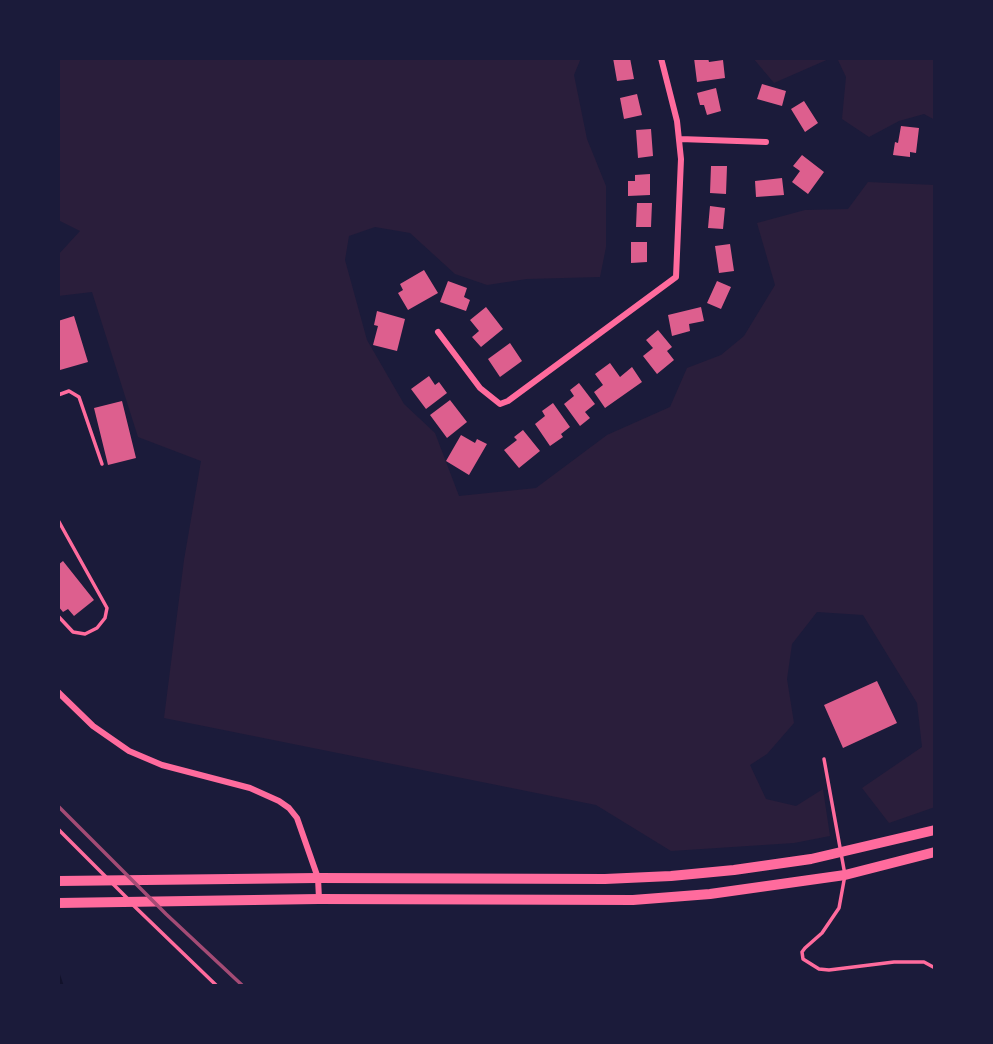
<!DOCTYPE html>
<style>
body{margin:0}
#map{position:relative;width:993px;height:1044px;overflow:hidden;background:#1b1b3a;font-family:"PT Sans Narrow",sans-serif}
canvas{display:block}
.frame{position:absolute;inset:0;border:60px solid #1b1b3a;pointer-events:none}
</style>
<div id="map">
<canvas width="993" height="1044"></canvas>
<div class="frame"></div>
</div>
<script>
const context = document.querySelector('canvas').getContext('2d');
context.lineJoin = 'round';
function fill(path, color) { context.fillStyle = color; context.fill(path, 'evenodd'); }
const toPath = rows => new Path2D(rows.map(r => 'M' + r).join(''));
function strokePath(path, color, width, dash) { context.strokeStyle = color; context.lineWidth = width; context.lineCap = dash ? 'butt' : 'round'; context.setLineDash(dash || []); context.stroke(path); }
const green = toPath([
 [58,58,581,58,574,75,587,139,606,186,606,247,600,277,527,279,487,285,455,274,410,233,375,227,349,236,345,260,367,340,404,404,435,433,459,496,536,488,607,435,670,407,687,368,721,355,744,336,775,285,757,223,805,210,848,209,868,182,935,185,935,807,889,823,862,788,922,747,917,703,863,615,817,612,792,644,787,679,794,723,767,754,750,765,766,799,796,806,823,789,830,836,794,843,671,851,596,805,164,718,184,560,201,461,138,437,92,292,58,296,58,255,80,231,58,220],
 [753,58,831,58,774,83],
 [837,58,935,58,935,120,924,114,899,121,869,137,842,119,846,77]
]);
const stream = toPath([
 [58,974,62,986]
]);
const building = toPath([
 [613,58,630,58,634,79,617,81],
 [694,58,708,58,709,62,723,60,725,78,697,82],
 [762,84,786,91,782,106,757,99],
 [716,88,721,111,707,115,704,105,700,105,697,93],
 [637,94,642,115,624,119,620,98],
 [804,101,818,123,805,132,791,109],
 [901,126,919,128,916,153,910,152,910,157,893,155,895,142,898,143],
 [651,129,653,156,638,158,636,130],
 [802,155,824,172,808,194,792,182,800,171,793,166],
 [711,166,727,166,726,194,710,193],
 [650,174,650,195,628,196,628,181,635,181,635,175],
 [782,178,784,195,756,197,755,181],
 [637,203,652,203,651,227,636,227],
 [710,206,725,208,723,229,708,228],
 [631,242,647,242,647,262,631,263],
 [730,244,734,271,719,273,715,246],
 [424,270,438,293,408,310,398,293,403,290,400,284],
 [448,281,467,288,464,297,470,300,466,311,440,302],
 [717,281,731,287,721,309,707,303],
 [486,307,503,329,481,347,472,337,479,331,470,320],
 [701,307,704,321,689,324,690,331,672,336,668,315],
 [377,311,405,319,397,351,373,345,378,326,374,325],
 [74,316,88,362,60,370,58,321],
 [658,330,672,347,667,351,674,360,657,374,643,356,653,348,646,340],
 [510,343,522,361,500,377,488,359],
 [610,363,620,377,632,367,642,382,605,408,594,392,603,385,595,374],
 [429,376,435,385,439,382,447,393,426,409,411,389],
 [579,383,595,404,585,412,590,418,580,426,564,404,574,396,570,390],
 [450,400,467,422,447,438,430,415],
 [122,401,136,458,108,465,94,408],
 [553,403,570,427,561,434,563,437,550,446,535,424,545,416,542,411],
 [523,430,540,451,519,468,504,450,517,440,514,437],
 [461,435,475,443,477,439,487,444,469,475,446,461],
 [63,561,94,600,74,616,68,609,63,612,58,606,58,565],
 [877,681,897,723,843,748,824,705]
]);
const service = toPath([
 [58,395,69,391,79,397,102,464],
 [58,520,107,608,105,618,97,628,85,634,73,632,58,616],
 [824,759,845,875,839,908,822,933,805,948,802,952,803,959,819,969,829,970,894,962,924,962,935,968],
 [58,829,106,877],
 [111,882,128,899],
 [133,905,217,986]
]);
const minor = toPath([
 [680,139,766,142],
 [438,332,480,388,500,404,508,401,676,277,681,159,677,121,661,58],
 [58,692,93,726,129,751,162,765,250,788,279,801,289,808,297,818,318,878,319,899]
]);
const primary = toPath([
 [58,881,318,878,605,879,671,876,734,870,811,859,935,830],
 [58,903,319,899,633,900,710,894,845,875,935,852]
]);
const rail = toPath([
 [58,806,166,914,243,986]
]);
fill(green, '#2a1e3b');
strokePath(stream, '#12122b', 3.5);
fill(building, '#dd5f8e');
strokePath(service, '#ff6b9d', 3.5);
strokePath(minor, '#ff6b9d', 6);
strokePath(primary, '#ff6b9d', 10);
strokePath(rail, '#a44b75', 3.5);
</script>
